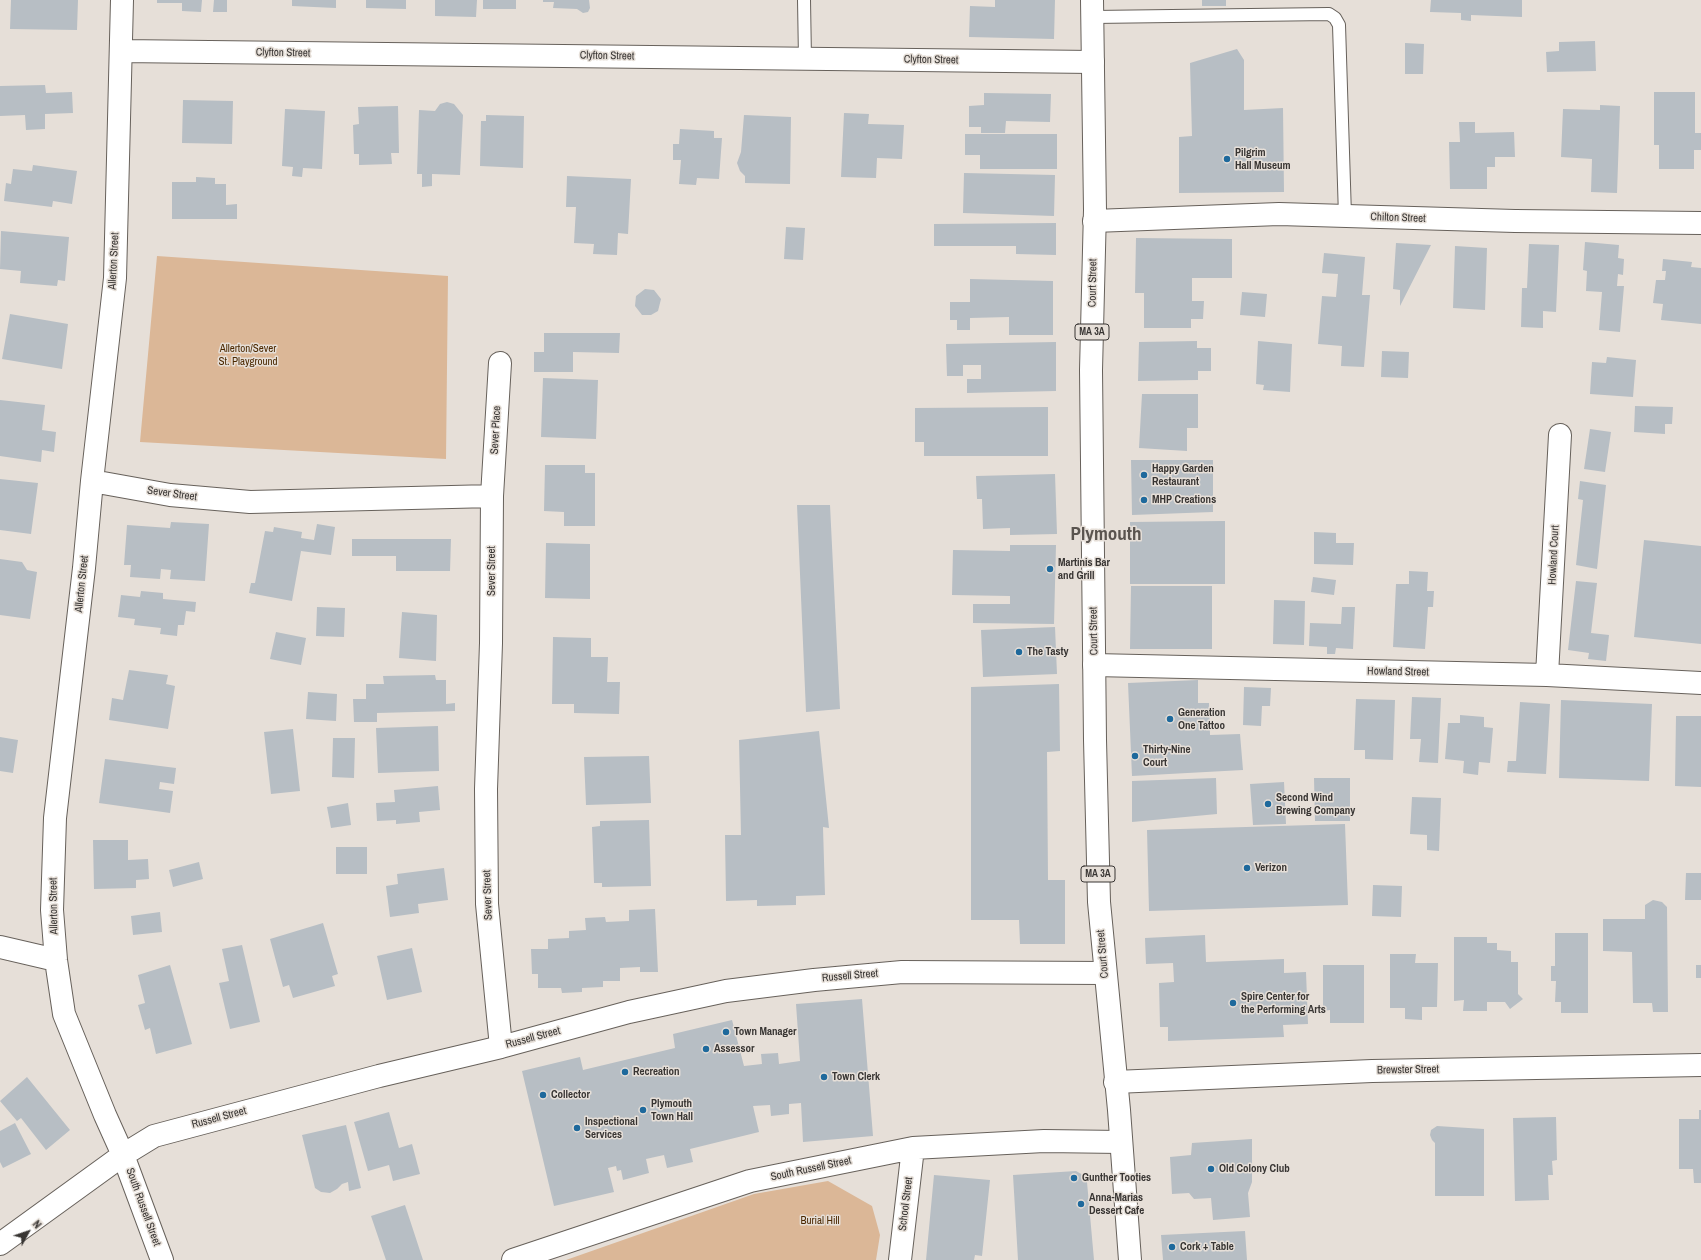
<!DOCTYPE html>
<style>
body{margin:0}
#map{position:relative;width:1701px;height:1260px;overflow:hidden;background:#e6dfd8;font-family:"Archivo Narrow",sans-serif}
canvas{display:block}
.north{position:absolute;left:8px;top:1212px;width:40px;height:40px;-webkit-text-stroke:3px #e6dfd8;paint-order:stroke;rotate:50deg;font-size:11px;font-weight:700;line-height:16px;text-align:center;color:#383533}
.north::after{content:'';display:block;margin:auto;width:14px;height:18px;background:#383533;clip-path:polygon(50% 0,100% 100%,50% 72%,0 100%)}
</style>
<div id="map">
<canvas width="1701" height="1260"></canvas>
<div class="north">N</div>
</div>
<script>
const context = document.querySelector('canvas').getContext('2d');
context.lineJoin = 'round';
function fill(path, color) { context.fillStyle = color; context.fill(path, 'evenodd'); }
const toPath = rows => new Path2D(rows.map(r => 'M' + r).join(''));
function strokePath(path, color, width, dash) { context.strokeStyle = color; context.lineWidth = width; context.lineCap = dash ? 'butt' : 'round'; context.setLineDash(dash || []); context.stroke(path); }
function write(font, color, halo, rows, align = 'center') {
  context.font = font + ' "Archivo Narrow",sans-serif'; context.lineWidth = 3; context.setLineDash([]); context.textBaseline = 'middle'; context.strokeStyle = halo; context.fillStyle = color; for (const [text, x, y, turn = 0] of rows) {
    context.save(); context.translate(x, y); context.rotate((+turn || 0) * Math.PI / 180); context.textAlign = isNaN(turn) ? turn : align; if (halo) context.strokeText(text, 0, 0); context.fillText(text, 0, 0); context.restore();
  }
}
const green = toPath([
 [157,256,448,276,446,459,140,442],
 [828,1181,872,1206,880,1235,876,1260,566,1260,754,1194]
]);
const building = toPath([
 [11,0,78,0,77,30,10,29],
 [157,0,202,0,201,12,182,11,182,3,157,3],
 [214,0,227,0,227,12,213,12],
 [292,0,336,0,336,8,292,6],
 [366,0,406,0,406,9,366,8],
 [435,0,477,0,476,17,435,16],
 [483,0,516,0,516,9,483,9],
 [543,0,589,0,590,8,588,12,583,13,577,9,553,8,554,2,543,2],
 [995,0,1055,0,1054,39,969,37,970,6,995,7],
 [1202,0,1226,0,1226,6,1202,6],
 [1431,0,1522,0,1522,17,1471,15,1471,21,1461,20,1461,13,1430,12],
 [1595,41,1596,71,1547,72,1546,52,1559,51,1559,42],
 [1405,43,1424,44,1423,74,1405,74],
 [1237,49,1244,60,1244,110,1283,108,1284,192,1179,193,1179,137,1192,136,1190,63],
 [45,85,46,93,72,92,73,113,45,114,45,129,26,130,25,115,0,116,0,86],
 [1654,92,1695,92,1695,133,1701,133,1701,150,1694,150,1694,169,1659,169,1659,145,1654,145],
 [984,93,1051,94,1050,122,1006,121,1005,133,981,133,981,127,969,127,969,106,984,105],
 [183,100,233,101,232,144,182,143],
 [447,102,454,104,463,115,460,175,432,174,432,186,422,187,422,174,417,174,419,110,435,111,440,104],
 [1600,105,1620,106,1617,193,1591,192,1592,159,1561,157,1563,109,1600,110],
 [398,106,399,153,391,153,392,164,359,165,359,154,354,154,353,125,359,124,358,107],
 [285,109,325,111,322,169,303,168,302,177,292,176,293,167,282,166],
 [844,113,869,114,868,124,904,125,902,159,877,158,876,178,841,177],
 [486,115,524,116,523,168,480,166,481,121,486,121],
 [744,115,791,117,790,184,745,183,745,176,740,171,737,163,741,152],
 [1459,122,1475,122,1475,133,1514,132,1515,157,1495,157,1495,167,1487,167,1487,189,1450,189,1449,142,1460,142],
 [680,129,714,131,714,138,722,138,719,179,697,178,696,185,679,184,681,160,673,160,673,144,679,144],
 [965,134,1057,134,1057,169,980,169,980,155,965,155],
 [33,165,77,171,72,204,53,201,52,207,4,201,6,183,11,184,13,169,32,171],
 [964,173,1055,175,1054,216,963,213],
 [567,176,631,179,628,234,618,233,617,255,593,254,594,244,574,243,576,207,566,207],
 [196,177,215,178,215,184,226,184,226,205,237,204,237,219,172,219,172,182,196,182],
 [1056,223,1056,255,1016,254,1016,246,934,246,934,224],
 [786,227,805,228,803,260,784,259],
 [1,231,69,237,65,281,58,280,57,286,20,283,21,271,0,269],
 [1136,238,1232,239,1232,278,1192,278,1192,301,1204,301,1203,319,1191,319,1191,328,1144,328,1144,293,1135,293],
 [1585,242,1619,245,1618,258,1624,259,1623,275,1618,274,1617,286,1624,286,1620,332,1599,330,1602,292,1586,291,1587,271,1583,270],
 [1396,243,1431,245,1400,306,1400,290,1393,289],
 [1529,244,1559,245,1556,312,1543,311,1543,328,1521,327,1522,288,1527,288],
 [1455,246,1487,248,1485,310,1453,308],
 [1324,253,1365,257,1362,295,1370,295,1364,367,1341,366,1342,346,1318,344,1322,296,1336,297,1338,274,1322,273],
 [1663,259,1692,262,1691,267,1701,268,1701,324,1661,320,1663,304,1653,303,1656,280,1665,280,1666,271,1662,271],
 [970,279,1053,281,1053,335,1009,335,1009,317,970,318,970,330,957,330,957,320,950,320,950,302,970,302],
 [645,289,654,290,661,299,658,311,651,315,642,315,635,306,636,296],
 [1242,292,1267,294,1265,317,1240,315],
 [10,314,68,324,62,369,2,359],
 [544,333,620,333,619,353,573,352,573,372,534,372,534,352,544,352],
 [1197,341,1197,348,1211,348,1211,371,1198,371,1198,380,1138,381,1139,342],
 [1258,341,1292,344,1290,392,1263,390,1264,385,1256,384],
 [1056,342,1056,391,967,393,967,379,981,379,981,365,963,365,963,376,947,376,946,344],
 [1382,351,1409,352,1408,378,1381,377],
 [1607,357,1636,360,1633,397,1590,394,1592,362,1606,363],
 [543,378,598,380,596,439,541,437],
 [1142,394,1198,394,1198,428,1187,428,1187,451,1139,448],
 [0,400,45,405,42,430,56,432,54,452,42,450,41,462,0,456],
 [1635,406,1673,407,1672,424,1665,424,1665,434,1634,432],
 [1048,407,1048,456,924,456,924,442,915,442,915,408],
 [1590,429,1611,432,1605,472,1584,469],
 [1131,460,1213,460,1213,512,1132,515],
 [545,465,585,465,585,473,595,473,595,526,564,526,564,512,544,511],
 [1055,474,1057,534,1010,535,1010,528,983,529,982,499,977,499,976,476],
 [0,479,38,483,31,534,0,530],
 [1580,481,1606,485,1597,569,1576,565,1583,500,1578,499],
 [797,505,830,505,840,709,806,712],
 [1225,521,1225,584,1130,584,1130,522],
 [171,522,209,524,205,581,170,579,171,570,161,569,160,579,130,577,131,565,124,565,127,525,170,528],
 [317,524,335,527,331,555,301,551,292,601,249,593,251,583,255,583,265,531,273,532,274,527,302,532,301,538,314,540],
 [1314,532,1336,533,1336,543,1354,543,1353,565,1314,564],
 [352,539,451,539,450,571,396,571,396,556,352,556],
 [1644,540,1701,546,1701,644,1634,637],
 [546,543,590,544,590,599,545,598],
 [1010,545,1056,545,1054,624,973,623,973,604,1010,604,1010,596,952,595,953,550,1010,551],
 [0,559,22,562,27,570,37,572,30,619,0,615],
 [1409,571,1428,572,1427,591,1434,591,1433,607,1428,607,1425,649,1393,647,1396,584,1409,584],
 [1313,577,1336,580,1334,595,1311,592],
 [1576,581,1597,583,1591,633,1609,635,1606,661,1588,659,1589,653,1568,650],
 [1131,586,1212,586,1212,649,1130,649],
 [141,591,163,593,163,599,196,602,195,612,186,611,184,625,178,625,177,636,160,634,161,628,134,625,135,619,118,617,121,595,140,597],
 [1274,600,1305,601,1304,645,1273,644],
 [317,607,345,608,344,637,316,636],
 [1342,607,1355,607,1353,649,1336,648,1335,654,1327,654,1327,647,1309,646,1310,623,1341,624],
 [402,612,437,615,436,661,399,658],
 [1055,627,1057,674,983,677,981,630],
 [276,632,306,638,301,665,270,659],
 [553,637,591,638,591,657,608,657,607,682,620,682,619,714,574,713,574,704,552,704],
 [129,670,168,675,166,684,175,686,168,729,109,720,112,698,123,700],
 [435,675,436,680,446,680,446,704,455,703,455,711,377,713,377,722,354,722,353,699,366,699,366,684,384,684,383,676],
 [1198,680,1198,703,1209,703,1210,735,1240,734,1243,770,1132,776,1128,683],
 [1059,684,1060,751,1047,752,1048,880,1065,880,1065,944,1020,944,1019,920,971,920,971,687],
 [1244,687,1271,688,1270,706,1262,706,1261,726,1243,725],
 [308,692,337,694,336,721,306,719],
 [1412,697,1441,698,1438,763,1419,762,1421,739,1410,739],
 [1356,699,1395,700,1393,760,1365,759,1365,750,1354,750],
 [1561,700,1652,704,1649,781,1559,778],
 [1520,702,1550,704,1546,774,1507,772,1508,761,1516,761],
 [1460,715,1484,717,1484,727,1493,728,1490,763,1479,762,1478,775,1463,773,1464,761,1445,759,1448,723,1460,723],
 [1676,716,1701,716,1701,787,1675,786],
 [438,726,439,771,378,773,376,728],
 [293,729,300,791,271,794,264,732],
 [819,731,829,828,823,827,825,895,796,896,796,905,757,906,757,900,726,901,725,835,741,835,739,740],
 [0,737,18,740,13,773,0,771],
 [333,738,355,738,354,778,332,777],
 [649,756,651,803,586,805,584,757],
 [105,759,176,768,174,784,160,782,159,789,173,791,170,813,99,803],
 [1216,778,1217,814,1132,822,1132,781],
 [1314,778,1350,778,1350,821,1315,821],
 [1284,782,1286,824,1253,825,1250,784],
 [438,786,440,810,419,812,420,822,396,824,396,820,377,821,376,803,395,802,394,790],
 [1412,797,1441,798,1439,851,1427,850,1427,835,1410,834],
 [348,803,351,825,331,828,327,807],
 [649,820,651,886,602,887,602,883,594,883,592,827,600,826,600,821],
 [1345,824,1348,905,1149,911,1147,830],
 [93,840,128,840,128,860,148,859,149,879,136,880,136,888,94,889],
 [336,847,367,847,367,874,336,874],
 [199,862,203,879,173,887,169,870],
 [444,868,448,900,418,904,419,913,390,917,386,886,398,884,397,874],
 [1686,873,1701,873,1701,900,1685,900],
 [1373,885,1402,886,1401,917,1372,916],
 [1653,900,1662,902,1667,907,1668,1012,1653,1012,1652,1003,1633,1003,1632,952,1603,951,1603,919,1645,919,1645,905],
 [655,909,658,972,640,972,640,967,620,968,620,981,603,981,603,987,582,988,582,992,562,993,561,988,538,988,538,974,532,974,531,949,548,949,548,939,569,938,569,931,586,930,585,918,605,917,606,922,629,921,629,910],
 [160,912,162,932,133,935,131,916],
 [323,923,338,974,332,976,335,986,293,998,289,985,283,987,270,939],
 [1555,933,1588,933,1588,1013,1561,1013,1561,1002,1555,1002,1556,981,1551,981,1551,966,1555,966],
 [1205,935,1206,962,1284,959,1284,973,1306,972,1308,1024,1283,1025,1284,1037,1168,1041,1168,1027,1160,1027,1159,983,1174,982,1173,963,1146,964,1145,938],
 [1454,937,1487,937,1487,943,1497,943,1497,950,1511,951,1511,962,1518,962,1518,994,1523,999,1510,1009,1505,1002,1487,1002,1487,1011,1463,1011,1464,1000,1454,1001],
 [242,945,260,1022,230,1029,219,983,229,981,222,949],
 [412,948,422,992,387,1000,377,956],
 [1390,954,1416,954,1415,963,1438,963,1437,1007,1422,1007,1422,1020,1405,1019,1405,1008,1390,1008],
 [170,965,192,1044,156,1054,150,1028,145,1030,138,1005,145,1003,138,975],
 [1323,965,1364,965,1364,1023,1330,1023,1330,1010,1323,1011],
 [1696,965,1701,965,1701,978,1696,978],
 [862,999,873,1136,803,1142,801,1103,789,1104,789,1114,771,1116,770,1105,753,1106,759,1132,690,1149,693,1162,667,1168,664,1155,646,1159,649,1173,623,1180,621,1170,617,1171,616,1166,608,1168,614,1192,554,1206,522,1071,580,1057,583,1070,675,1048,673,1034,732,1020,744,1066,762,1064,761,1054,778,1053,779,1064,800,1061,796,1004],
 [27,1077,70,1130,46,1150,21,1118,17,1121,0,1101],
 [1699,1110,1701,1110,1701,1183,1694,1183,1693,1169,1679,1169,1679,1119,1699,1119],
 [389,1112,399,1148,412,1144,420,1174,393,1181,389,1165,368,1171,354,1122],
 [1556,1117,1557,1160,1552,1161,1553,1175,1548,1175,1549,1200,1515,1201,1513,1118],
 [15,1123,31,1154,3,1168,0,1162,0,1131],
 [346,1125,361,1188,349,1191,348,1182,342,1184,337,1189,330,1193,321,1192,315,1188,302,1135],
 [1437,1126,1484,1129,1484,1196,1435,1196,1435,1143,1432,1140,1430,1135,1431,1130],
 [1252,1139,1252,1182,1248,1193,1250,1217,1213,1220,1211,1198,1194,1199,1189,1193,1172,1194,1170,1157,1191,1155,1192,1143],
 [1076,1171,1083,1175,1087,1182,1094,1260,1018,1260,1013,1175],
 [934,1175,990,1180,982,1256,975,1255,974,1260,926,1260],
 [405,1205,423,1260,386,1260,371,1216],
 [1245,1231,1247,1260,1163,1260,1161,1235]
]);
const lane = toPath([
 [804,0,805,59],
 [1093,17,1329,14,1335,18,1339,25,1345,216]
]);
const street = toPath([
 [122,0,115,278,92,481,84,568,55,818,52,910,56,960,64,1014,105,1115,123,1155,162,1260],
 [121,51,1093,62],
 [1094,221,1279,214,1515,221,1701,223],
 [92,481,170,495,250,502,492,496,491,643,486,789,487,904,501,1047],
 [492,496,500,363],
 [1094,665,1547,675,1701,683],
 [1547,675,1560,435],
 [0,947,56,960],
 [1115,1082,1372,1071,1701,1065],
 [0,1244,123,1155,154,1136,379,1076,501,1047,629,1012,726,991,814,980,902,972,1105,973],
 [513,1260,750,1181,913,1148,1044,1141,1121,1142],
 [900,1260,913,1148]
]);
const primary = toPath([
 [1092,0,1095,210,1091,370,1095,740,1099,902,1119,1110,1130,1260]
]);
const markers = [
 [1227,159,4,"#1e699c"],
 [1144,475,4,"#1e699c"],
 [1144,500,4,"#1e699c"],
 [1050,569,4,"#1e699c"],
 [1019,652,4,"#1e699c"],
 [1170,719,4,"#1e699c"],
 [1135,756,4,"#1e699c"],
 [1268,804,4,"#1e699c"],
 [1247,868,4,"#1e699c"],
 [1233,1003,4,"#1e699c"],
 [726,1032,4,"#1e699c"],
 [706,1049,4,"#1e699c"],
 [625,1072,4,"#1e699c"],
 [824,1077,4,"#1e699c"],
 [543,1095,4,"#1e699c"],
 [643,1110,4,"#1e699c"],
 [577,1128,4,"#1e699c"],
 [1211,1169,4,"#1e699c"],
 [1074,1178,4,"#1e699c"],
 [1081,1204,4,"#1e699c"],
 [1172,1247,4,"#1e699c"]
];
const shields = [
 [1092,332,34],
 [1098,874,34]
];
const shieldNames = [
 ["MA 3A",1092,332],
 ["MA 3A",1098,874]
];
const streetNames = [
 ["Clyfton Street",283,53,1],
 ["Clyfton Street",607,56,1],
 ["Clyfton Street",931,60,1],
 ["Chilton Street",1398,218,2],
 ["Allerton Street",114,261,-87],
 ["Court Street",1093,283,-89],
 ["Sever Place",496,430,-87],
 ["Sever Street",172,494,8],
 ["Howland Court",1554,555,-87],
 ["Sever Street",492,571,-90],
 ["Allerton Street",82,584,-84],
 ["Court Street",1094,631,-91],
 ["Howland Street",1398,672,1],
 ["Sever Street",488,895,-92],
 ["Allerton Street",54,906,-91],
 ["Court Street",1103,954,-95],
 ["Russell Street",850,976,-5],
 ["Russell Street",533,1038,-15],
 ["Brewster Street",1408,1070,-1],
 ["Russell Street",219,1118,-15],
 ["South Russell Street",811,1169,-12],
 ["School Street",906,1204,-83],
 ["South Russell Street",143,1207,70]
];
const poiNames = [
 ["Pilgrim",1235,153],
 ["Hall Museum",1235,166],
 ["Happy Garden",1152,469],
 ["Restaurant",1152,482],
 ["MHP Creations",1152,500],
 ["Martinis Bar",1058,563],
 ["and Grill",1058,576],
 ["The Tasty",1027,652],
 ["Generation",1178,713],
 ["One Tattoo",1178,726],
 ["Thirty-Nine",1143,750],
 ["Court",1143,763],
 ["Second Wind",1276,798],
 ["Brewing Company",1276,811],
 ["Verizon",1255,868],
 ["Spire Center for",1241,997],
 ["the Performing Arts",1241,1010],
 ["Town Manager",734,1032],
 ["Assessor",714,1049],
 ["Recreation",633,1072],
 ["Town Clerk",832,1077],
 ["Collector",551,1095],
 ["Plymouth",651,1104],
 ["Town Hall",651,1117],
 ["Inspectional",585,1122],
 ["Services",585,1135],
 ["Old Colony Club",1219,1169],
 ["Gunther Tooties",1082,1178],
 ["Anna-Marias",1089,1198],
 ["Dessert Cafe",1089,1211],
 ["Cork + Table",1180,1247]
];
const parkNames = [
 ["Allerton/Sever",248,349],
 ["St. Playground",248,362],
 ["Burial Hill",820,1221]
];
const townNames = [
 ["Plymouth",1106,535]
];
fill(green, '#dbb797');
fill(building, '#b7bec4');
strokePath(lane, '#67615b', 14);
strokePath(street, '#67615b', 24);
strokePath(primary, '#67615b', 24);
strokePath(lane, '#fff', 12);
strokePath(street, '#fff', 22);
strokePath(primary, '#fff', 22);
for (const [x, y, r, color] of markers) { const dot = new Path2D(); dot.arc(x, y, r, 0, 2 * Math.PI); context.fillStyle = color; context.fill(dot); strokePath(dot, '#e6dfd8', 1.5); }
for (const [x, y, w] of shields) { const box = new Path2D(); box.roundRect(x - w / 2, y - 8, w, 16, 3); context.fillStyle = '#e6dfd8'; context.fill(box); strokePath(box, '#383533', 1); }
write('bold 10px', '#383533', null, shieldNames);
write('11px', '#383533', '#e6dfd8', streetNames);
write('bold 11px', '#383533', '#e6dfd8', poiNames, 'left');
write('11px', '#4b2800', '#e6dfd8', parkNames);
write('bold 19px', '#5a544f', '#e6dfd8', townNames);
</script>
